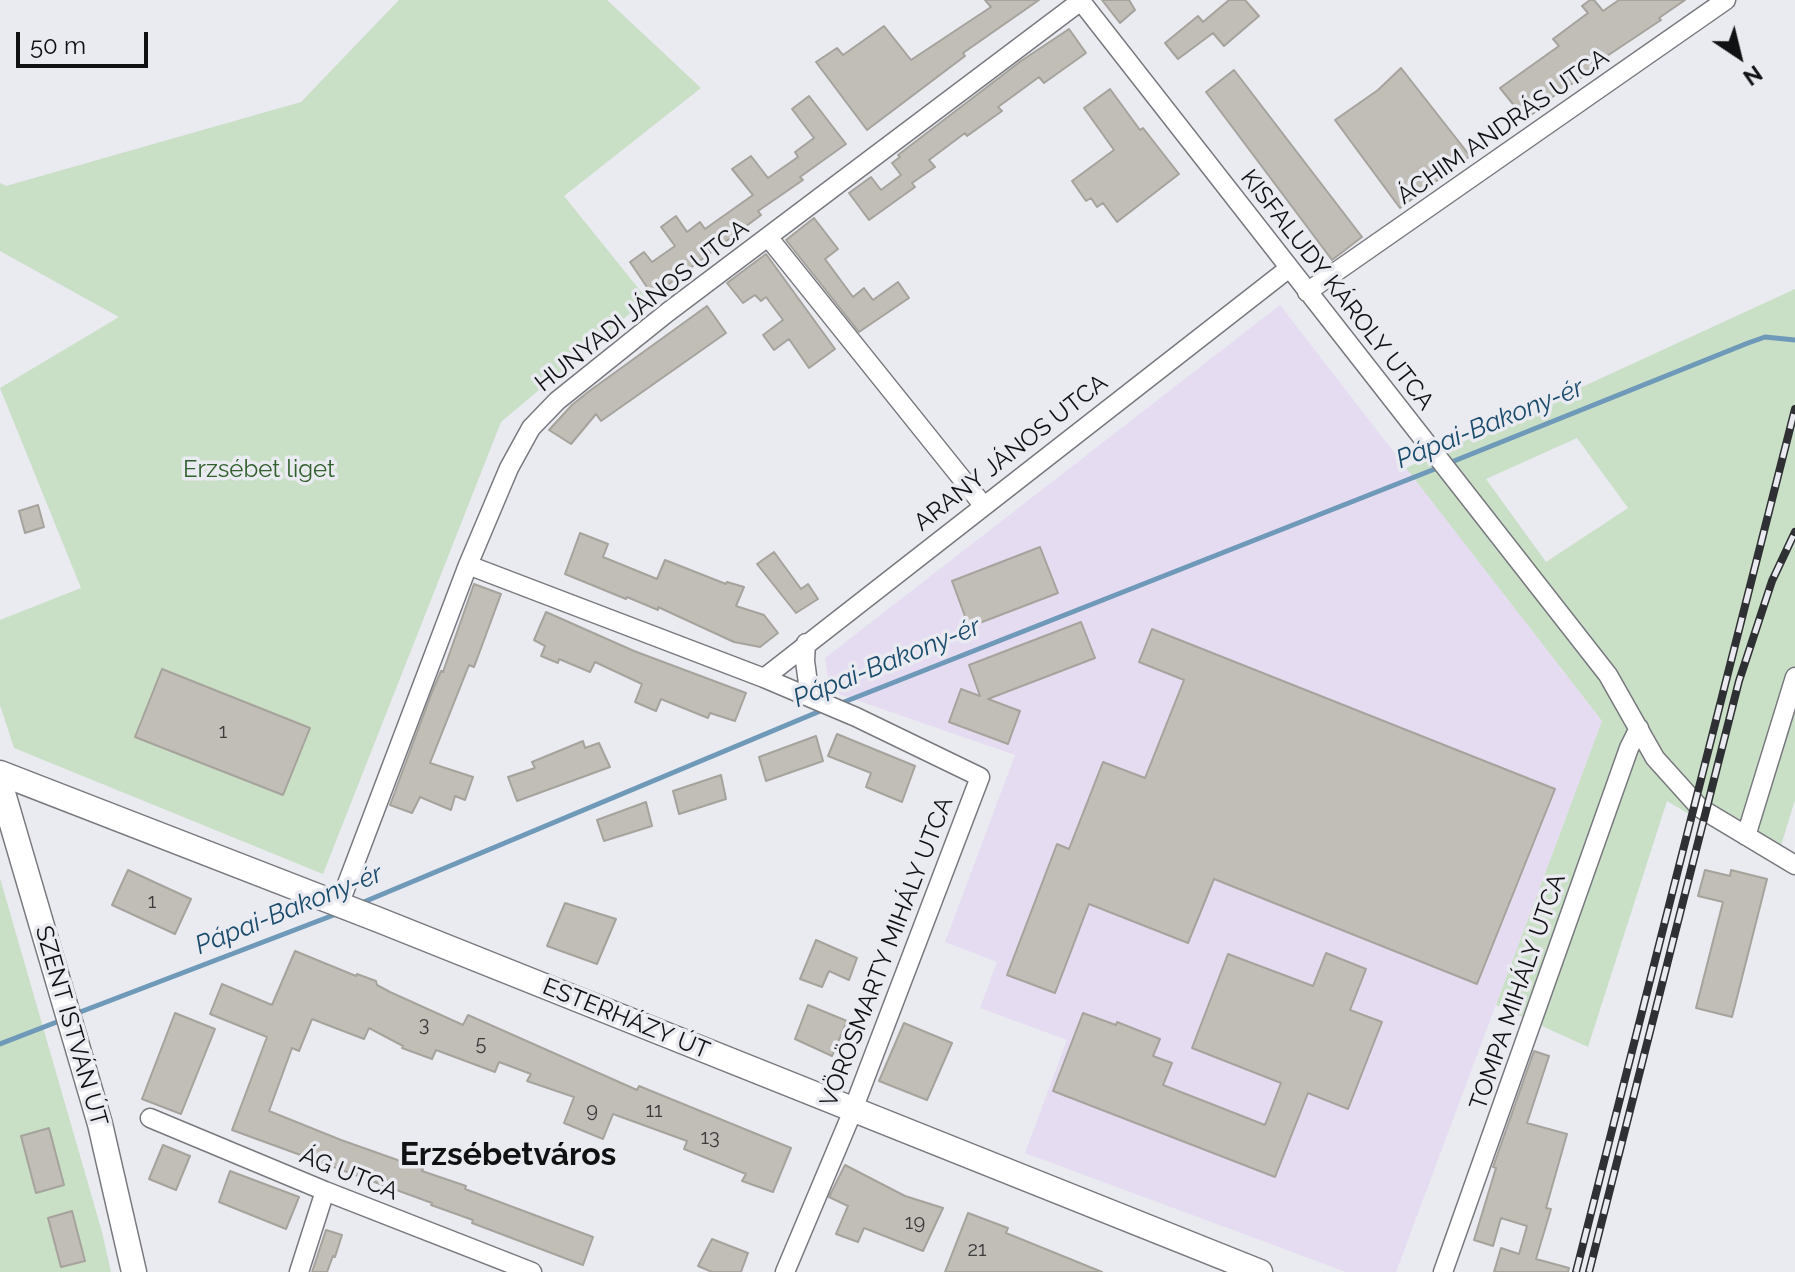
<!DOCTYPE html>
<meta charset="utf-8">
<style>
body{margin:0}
#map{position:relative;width:1795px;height:1272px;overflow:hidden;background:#eaeaf1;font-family:Raleway,sans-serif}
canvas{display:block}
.north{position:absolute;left:1699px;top:16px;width:80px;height:80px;-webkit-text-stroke:6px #eaeaf1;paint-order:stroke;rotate:145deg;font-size:22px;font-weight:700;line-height:32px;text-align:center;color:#101113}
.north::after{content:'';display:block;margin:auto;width:28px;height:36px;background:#101113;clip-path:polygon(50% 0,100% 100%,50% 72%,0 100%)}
.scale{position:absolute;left:16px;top:32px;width:132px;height:36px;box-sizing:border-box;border:4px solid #101113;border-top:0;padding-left:10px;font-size:24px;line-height:28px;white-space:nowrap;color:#101113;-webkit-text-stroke:6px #eaeaf1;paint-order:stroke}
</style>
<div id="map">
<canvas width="1795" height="1272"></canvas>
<div class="north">N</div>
<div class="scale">50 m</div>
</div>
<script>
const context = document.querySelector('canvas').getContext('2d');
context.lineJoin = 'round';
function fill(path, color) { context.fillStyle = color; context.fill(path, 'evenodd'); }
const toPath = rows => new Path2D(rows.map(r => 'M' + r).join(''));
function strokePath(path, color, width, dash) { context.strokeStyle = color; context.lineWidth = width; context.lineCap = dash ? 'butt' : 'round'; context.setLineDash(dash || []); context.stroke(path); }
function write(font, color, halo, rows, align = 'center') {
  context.font = font + ' Raleway,sans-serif'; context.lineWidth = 7; context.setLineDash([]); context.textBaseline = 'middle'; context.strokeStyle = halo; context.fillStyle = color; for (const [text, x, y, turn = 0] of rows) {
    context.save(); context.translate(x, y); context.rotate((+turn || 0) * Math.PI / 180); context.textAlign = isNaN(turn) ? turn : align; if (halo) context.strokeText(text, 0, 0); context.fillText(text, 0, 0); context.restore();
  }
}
const industrial = toPath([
 [1280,305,1602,721,1396,1272,1346,1272,1025,1153,1067,1040,980,1008,997,962,945,942,1015,755,830,691,825,658]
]);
const green = toPath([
 [399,0,607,0,701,88,564,196,647,299,501,422,323,874,14,748,0,705,0,620,81,588,0,388,119,317,0,251,0,183,6,186,301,102],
 [1795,289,1795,800,1775,865,1667,801,1588,1047,1496,1005,1602,721,1406,468],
 [1577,438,1628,508,1546,562,1486,479],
 [0,878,102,1232,111,1272,0,1272]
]);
const stream = toPath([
 [1449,463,1748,343,1765,337,1795,340],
 [839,704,1440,467],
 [359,904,825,709],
 [75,1014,339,913],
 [0,1044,62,1020]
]);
const building = toPath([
 [985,0,1039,0,963,53,965,56,867,130,816,62,837,48,843,55,884,26,911,60,991,7,985,0],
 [1102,0,1129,0,1135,10,1120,23,1102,0],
 [1229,0,1245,0,1259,16,1224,46,1213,33,1178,59,1165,43,1198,16,1203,22,1229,0],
 [1590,0,1594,0,1603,11,1619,0,1685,0,1659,18,1661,20,1598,62,1600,65,1539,106,1541,108,1525,119,1500,88,1559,46,1553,39,1588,13,1582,6,1590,0],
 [1069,29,1086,53,1044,83,1039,77,998,107,1002,111,967,136,965,133,929,160,935,167,912,183,915,187,869,220,849,193,871,177,881,190,901,175,892,163,900,157,898,155,1021,61,1069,29],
 [1401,68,1470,156,1400,208,1335,120,1378,90,1401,68],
 [1234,70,1362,237,1332,260,1206,92,1234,70],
 [1110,89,1140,130,1143,128,1179,174,1117,222,1103,203,1097,207,1091,198,1086,201,1072,181,1114,150,1084,108,1110,89],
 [809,96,846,144,800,177,803,180,758,211,761,215,653,296,630,262,644,252,652,262,675,246,661,227,676,216,687,232,700,222,705,229,753,195,732,169,751,156,768,178,798,157,795,152,814,138,792,109,809,96],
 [814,218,838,249,825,259,853,297,864,288,873,300,898,282,909,298,859,332,786,240,814,218],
 [766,254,835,349,809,368,789,339,774,350,763,335,783,320,766,297,761,301,755,295,743,303,727,283,766,254],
 [707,306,726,333,601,421,596,414,571,444,549,430,572,405,588,392,707,306],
 [38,505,44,527,25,533,19,511,38,505],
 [580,533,608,544,603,557,657,579,665,560,726,584,727,582,744,587,736,606,764,615,778,633,760,647,734,642,658,607,658,610,627,597,626,599,565,574,580,533],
 [1040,547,1058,593,969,627,952,581,1040,547],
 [774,552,801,589,808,584,818,599,796,613,757,564,774,552],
 [474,584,501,594,474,667,469,665,430,763,473,777,465,800,455,796,451,810,420,797,412,813,390,805,432,692,441,671,443,672,474,584],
 [546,612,634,651,746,693,735,721,710,713,708,718,661,699,656,711,635,702,642,684,595,662,590,672,559,659,558,663,541,656,545,646,534,640,546,612],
 [1081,622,1095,658,988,699,1020,711,1008,744,949,722,961,689,980,696,969,665,1081,622],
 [1152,629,1555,789,1477,984,1214,879,1188,943,1089,904,1055,993,1007,975,1057,844,1069,849,1103,762,1145,778,1184,680,1139,662,1152,629],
 [162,669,310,728,283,795,135,737,162,669],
 [837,734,915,766,902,802,866,787,871,773,828,756,837,734],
 [816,736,823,761,766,781,759,757,816,736],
 [583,741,585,748,599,743,610,767,517,801,508,777,535,768,532,762,583,741],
 [721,775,726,799,679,814,673,791,721,775],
 [646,802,652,826,604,841,597,820,646,802],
 [128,870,191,899,175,934,112,905,128,870],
 [1705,870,1730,876,1731,870,1767,879,1732,1017,1696,1008,1723,902,1698,896,1705,870],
 [565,903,616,919,597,964,547,946,565,903],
 [816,940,857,958,849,980,829,971,822,987,800,979,816,940],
 [295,951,356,976,357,974,376,981,377,985,390,992,463,1025,468,1015,637,1090,639,1086,791,1148,773,1192,742,1181,746,1174,684,1149,687,1141,613,1114,603,1139,564,1123,574,1097,527,1081,531,1074,499,1062,495,1072,436,1050,432,1059,402,1048,403,1046,369,1028,364,1039,312,1019,299,1051,292,1048,269,1111,341,1140,423,1169,422,1171,466,1186,465,1189,593,1237,583,1265,472,1223,473,1220,431,1205,432,1203,232,1130,267,1037,210,1014,222,984,272,1005,295,951],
 [1326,953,1366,969,1350,1010,1382,1022,1348,1109,1308,1093,1275,1177,1053,1091,1083,1013,1116,1025,1117,1022,1160,1039,1153,1056,1172,1063,1163,1085,1265,1125,1281,1083,1192,1048,1228,954,1313,986,1326,953],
 [808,1005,847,1021,832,1056,795,1039,808,1005],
 [175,1013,215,1029,181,1114,142,1099,175,1013],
 [904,1023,952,1043,927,1100,879,1081,904,1023],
 [1534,1051,1549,1056,1527,1123,1567,1134,1546,1208,1551,1209,1536,1259,1569,1268,1568,1272,1494,1272,1501,1248,1519,1254,1527,1226,1501,1218,1493,1246,1474,1240,1496,1168,1493,1167,1534,1051],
 [49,1128,64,1185,36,1193,21,1136,49,1128],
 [163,1145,190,1156,176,1190,149,1179,163,1145],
 [845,1165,905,1196,943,1208,923,1251,864,1228,858,1242,836,1234,848,1206,829,1197,845,1165],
 [230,1171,299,1197,286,1229,219,1202,230,1171],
 [72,1211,85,1261,61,1267,48,1218,72,1211],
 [968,1213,1008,1228,1006,1233,1102,1272,945,1272,968,1213],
 [326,1230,342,1235,335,1257,333,1256,327,1272,312,1272,326,1230],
 [712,1239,748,1253,741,1272,712,1272,698,1266,712,1239]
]);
const minor = toPath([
 [1080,0,1608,675,1655,758,1700,808,1795,865],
 [768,237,983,505],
 [1307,292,1726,0],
 [468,565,764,678,856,717,980,777,849,1120,785,1272],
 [806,643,805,661,808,683,814,699],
 [764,678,1288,269],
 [1746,836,1795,677],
 [339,905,468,565,509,468,531,428,557,401,668,312,1082,0],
 [150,1118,325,1191,532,1272],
 [299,1272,325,1191],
 [1443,1272,1629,748,1639,728]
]);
const tertiary = toPath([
 [0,773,379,920,1260,1272],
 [0,783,100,1124,134,1272]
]);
const rail = toPath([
 [1576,1272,1795,409],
 [1589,1272,1739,681,1772,581,1795,532]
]);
const numberNames = [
 ["1",223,732],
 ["1",152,902],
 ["3",424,1025],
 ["5",481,1044],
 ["9",592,1111],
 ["11",654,1111],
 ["13",710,1138],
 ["19",915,1223],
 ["21",977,1250]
];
const streetNames = [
 ["ÁCHIM ANDRÁS UTCA",1503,127,-35],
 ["KISFALUDY KÁROLY UTCA",1337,290,52],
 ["HUNYADI JÁNOS UTCA",642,306,-38],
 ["ARANY JÁNOS UTCA",1011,453,-38],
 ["VÖRÖSMARTY MIHÁLY UTCA",887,952,-69],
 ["TOMPA MIHÁLY UTCA",1518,992,-71],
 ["ESTERHÁZY ÚT",626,1019,22],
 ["SZENT ISTVÁN ÚT",71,1026,74],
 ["ÁG UTCA",349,1174,22]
];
const parkNames = [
 ["Erzsébet liget",259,470]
];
const waterNames = [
 ["Pápai-Bakony-ér",1490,424,-22],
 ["Pápai-Bakony-ér",887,663,-22],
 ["Pápai-Bakony-ér",289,910,-22]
];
const districtNames = [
 ["Erzsébetváros",508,1155]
];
fill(industrial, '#e6dcf1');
fill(green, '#c9dfc6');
strokePath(stream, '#6f99b8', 5);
fill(building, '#c1bdb7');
strokePath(building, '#a6a39d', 2);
strokePath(minor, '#78797f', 21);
strokePath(tertiary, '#78797f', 27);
strokePath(minor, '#fff', 18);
strokePath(tertiary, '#fff', 24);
strokePath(rail, '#2f3033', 8);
strokePath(rail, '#eaeaf1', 5, [15]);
write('20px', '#3c3c3c', null, numberNames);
write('24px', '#101113', '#eaeaf1', streetNames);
write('24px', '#31602c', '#eaeaf1', parkNames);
write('italic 26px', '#194b6c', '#eaeaf1', waterNames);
write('bold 32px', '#101113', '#eaeaf1', districtNames);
</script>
